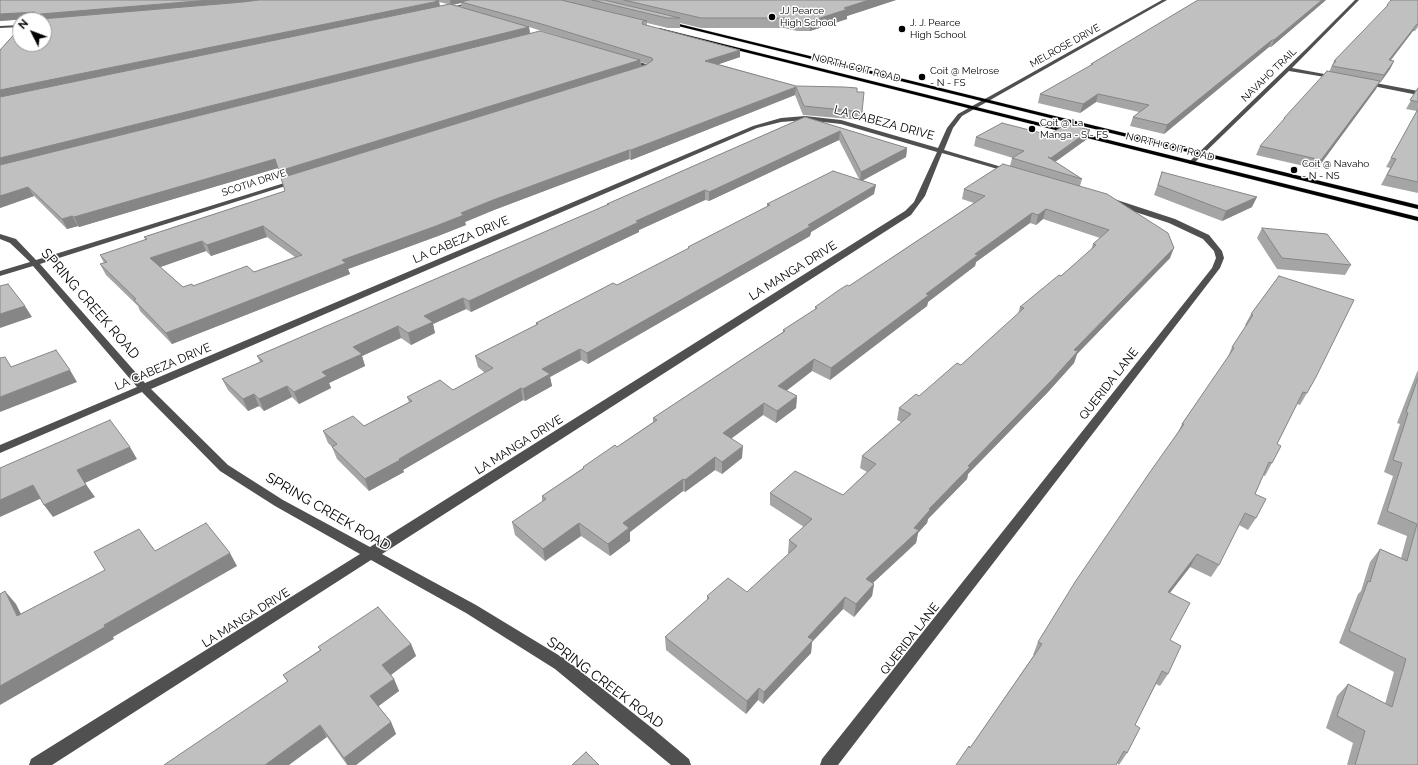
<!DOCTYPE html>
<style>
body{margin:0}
#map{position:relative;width:1418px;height:765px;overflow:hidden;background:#fff;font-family:Raleway,sans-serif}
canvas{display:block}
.north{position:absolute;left:12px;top:12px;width:40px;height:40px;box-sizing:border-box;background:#fff;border:1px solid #999;border-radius:50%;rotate:312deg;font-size:11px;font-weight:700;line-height:16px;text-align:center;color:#000}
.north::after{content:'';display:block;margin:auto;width:14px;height:18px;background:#000;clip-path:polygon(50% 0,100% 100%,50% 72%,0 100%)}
</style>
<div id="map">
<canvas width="1418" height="765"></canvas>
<div class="north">N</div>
</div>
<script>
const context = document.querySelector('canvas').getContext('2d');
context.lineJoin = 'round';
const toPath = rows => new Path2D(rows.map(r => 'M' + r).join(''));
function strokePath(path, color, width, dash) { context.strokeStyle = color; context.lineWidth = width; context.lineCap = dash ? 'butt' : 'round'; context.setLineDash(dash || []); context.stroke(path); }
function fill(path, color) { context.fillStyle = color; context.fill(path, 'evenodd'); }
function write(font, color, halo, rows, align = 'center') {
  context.font = font + ' Raleway,sans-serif'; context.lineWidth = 3; context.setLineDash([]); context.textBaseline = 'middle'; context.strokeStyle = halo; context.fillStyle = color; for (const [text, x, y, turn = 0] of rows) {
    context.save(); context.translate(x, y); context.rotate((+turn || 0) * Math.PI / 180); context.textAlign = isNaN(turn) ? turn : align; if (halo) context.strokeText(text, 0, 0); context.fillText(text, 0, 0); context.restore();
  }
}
const minor = toPath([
 [482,0,490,0,444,10,442,9,482,0],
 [1162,0,1167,0,962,116,953,128,944,150,1012,170,1012,172,1008,172,942,153,925,196,911,215,382,554,476,605,565,659,652,728,689,759,691,765,671,765,555,669,466,613,371,560,52,765,29,765,31,759,360,554,275,506,220,471,142,392,0,453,0,445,137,387,33,266,0,276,0,271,30,262,10,243,0,239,0,234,16,239,36,260,294,180,298,180,298,182,40,264,145,383,753,126,781,118,805,116,841,120,938,148,947,128,958,114,1162,0],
 [805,120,841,124,937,152,914,202,905,211,370,547,283,500,228,465,151,389,757,128,781,122,805,120],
 [1355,0,1359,0,1292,68,1335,76,1338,78,1337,79,1289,71,1193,164,1189,164,1189,162,1306,49,1355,0],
 [20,25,20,27,0,28,0,26,20,25],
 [627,58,652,66,652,67,648,68,625,60,627,58],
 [1365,81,1418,91,1418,95,1363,84,1363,82,1365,81],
 [1108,199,1114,199,1175,219,1209,235,1222,251,1224,258,1220,268,838,765,820,765,822,759,1212,268,1216,258,1214,251,1203,239,1169,223,1108,203,1108,199]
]);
const major = toPath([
 [667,21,1418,205,1418,209,666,23,667,21],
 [659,28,1418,217,1418,221,657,30,659,28]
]);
const wall = toPath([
 [0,0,896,0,847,16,847,19,810,31,797,31,784,28,701,28,680,23,680,28,668,28,647,23,647,25,740,57,718,64,796,86,857,92,862,112,861,120,803,115,795,95,631,160,629,159,494,210,465,222,466,225,438,236,348,269,350,274,172,344,140,311,138,306,106,275,100,264,104,263,100,255,146,240,144,237,285,191,278,168,79,227,78,226,67,229,34,196,0,208,0,50,28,19,0,21],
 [439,2,448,4,440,6],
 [461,3,462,8,453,5],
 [529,27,545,32,565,38,530,33],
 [641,62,647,64,641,66],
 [267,237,295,257,254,272,193,286,183,287,160,267,206,251,211,256],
 [1326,0,1271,47,1269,47,1164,134,1130,126,1133,117,1139,112,1096,102,1080,113,1038,103,1040,94,1091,66,1091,64,1190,6,1190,4],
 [1418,0,1418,27,1415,31,1413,31,1390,60,1394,61,1390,69,1380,83,1379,82,1376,89,1317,169,1256,155,1260,146,1282,122,1284,118,1329,72,1334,61,1386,8,1387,5],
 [1418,88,1418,193,1381,185,1390,168,1386,167,1417,111,1406,109],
 [805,117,907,148,906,157,863,180,874,194,811,232,810,236,588,364,581,360,550,377,552,386,525,401,523,400,403,470,404,472,369,491,337,459,332,447,328,443,323,431,364,426,409,402,407,397,453,390,485,373,478,367,475,356,536,325,536,323,617,285,688,249,688,247,767,207,767,204,859,179,839,140,709,201,705,200,639,230,639,232,471,312,466,309,433,324,435,333,411,345,401,338,362,356,365,366,329,383,331,388,299,404,292,397,264,411,259,406,248,411,228,390,222,379,260,362,257,356,607,205,607,204],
 [1049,135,1087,139,1055,162,1082,179,1080,186,1170,258,1077,354,1074,363,1048,392,968,474,967,479,928,519,927,523,918,533,916,543,873,583,874,584,872,596,854,617,843,609,812,642,811,653,763,704,758,700,746,714,666,650,665,637,707,600,707,596,747,592,789,554,788,553,789,540,804,527,770,505,770,493,843,495,867,472,860,468,862,456,901,422,897,420,899,408,919,396,961,365,1018,314,1020,307,1061,276,1091,250,1093,244,1100,238,1043,219,1036,225,1030,223,976,262,975,266,928,302,927,306,830,380,812,371,786,391,797,396,796,408,776,423,763,415,731,439,742,458,722,474,715,470,685,492,683,491,630,532,630,541,610,556,581,536,545,561,515,535,512,522,542,502,542,496,583,468,583,467,617,447,653,422,653,418,783,332,783,330,815,310,815,307,849,286,974,203,962,199,964,189,1010,166,1012,158,1013,158,974,146,976,137],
 [1162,172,1252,207,1222,221,1154,195],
 [1262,228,1351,265,1345,275,1277,269,1257,238],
 [1279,276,1307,393,1300,405,1297,404,1277,444,1272,463,1265,476,1263,475,1255,494,1256,518,1248,530,1239,525,1219,565,1211,577,1190,567,1170,593,1170,640,1168,674,1160,686,1156,684,1135,725,1127,753,1119,765,1117,763,970,748,1034,655,1033,655,1038,642,1177,434,1182,424,1227,359,1232,347,1246,326,1245,325,1251,314],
 [1418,370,1418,765,1347,765,1353,743,1326,728,1337,696,1348,684,1385,704,1394,672,1339,643,1358,594,1361,591,1370,562,1380,549,1401,558,1407,536,1377,524,1393,476,1384,472,1400,424,1397,423,1417,372],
 [411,644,416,656,391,675,394,679,399,691,378,706,391,722,396,734,356,765,347,765,287,681,283,675,320,650,318,647]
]);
const shadedWall = toPath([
 [210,0,272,0,41,20,40,14],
 [450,0,475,0,461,2,461,3,451,5],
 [869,0,896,0,847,16,847,19,810,31,811,21,844,8],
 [1322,0,1326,0,1271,47,1274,40],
 [439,1,440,8,0,99,0,90],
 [35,12,38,18,0,21,0,14],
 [1417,24,1413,31,1385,68,1389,60],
 [529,27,530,34,0,168,0,158],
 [1272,40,1269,47,1164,134,1167,125],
 [740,50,740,57,705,69,705,61],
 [640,60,641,67,282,181,279,171],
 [1394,61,1390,69,1380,83,1384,75],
 [1380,81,1376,89,1317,169,1321,160],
 [796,87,795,95,631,160,631,150],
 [1098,94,1096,102,1080,113,1083,104],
 [1090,130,1087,139,1048,167,1051,158],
 [840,131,839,140,709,201,709,192],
 [907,148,906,157,860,182,861,172],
 [629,150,629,159,494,210,465,222,466,225,438,236,348,269,350,274,172,344,166,333,342,260,493,200],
 [275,159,278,168,79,227,74,217],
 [876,185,874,194,811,232,810,236,588,364,587,353],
 [28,187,34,196,0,208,0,196],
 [705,190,705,200,639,230,639,232,471,312,469,301,636,221],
 [1257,197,1252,207,1222,221,1226,211],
 [1046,209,1043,219,1036,225,1038,215],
 [1032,213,1030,223,976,262,975,266,928,302,927,306,830,380,831,368,975,254],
 [72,216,78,226,67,229,62,219],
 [263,226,267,237,211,256,207,245],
 [202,241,206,251,155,269,150,258],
 [1174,248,1170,258,1077,354,1074,363,1048,392,968,474,967,479,928,519,927,523,918,533,916,543,864,591,866,579,914,528,929,509,1074,350],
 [463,298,466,309,433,324,435,333,411,345,408,333,424,316],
 [25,306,32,317,0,328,0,314],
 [398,326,401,338,362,356,365,366,329,383,331,388,299,404,294,392,322,372,353,347],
 [580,349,581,360,550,377,552,386,525,401,523,389,542,369],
 [814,359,812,371,777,398,778,386],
 [70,370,77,382,0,412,0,397],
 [287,386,292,397,264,411,259,399],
 [521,388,523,400,403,470,404,472,369,491,365,479,399,459],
 [254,394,259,406,248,411,243,399],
 [797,396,796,408,776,423,777,411],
 [764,403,763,415,722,445,723,433],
 [743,446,742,458,722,474,722,462],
 [130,447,137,459,85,483,95,497,53,517,44,505,77,470],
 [715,457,715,470,685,492,685,480],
 [683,479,683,491,630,532,630,541,610,556,608,544,623,523],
 [33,485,42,498,0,517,0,500],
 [579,523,581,536,545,561,543,549],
 [230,553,237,566,113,637,114,639,0,705,0,686,104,625],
 [1197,554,1190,567,1161,604,1168,592],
 [874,584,872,596,854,617,856,604],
 [5,591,16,604,28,628,17,616],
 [845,597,843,609,812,642,811,653,763,704,764,692,808,637],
 [411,644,416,656,388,677,382,665],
 [394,679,399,691,376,708,370,696],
 [759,688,758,700,746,714,747,701],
 [391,722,396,734,356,765,348,765,344,758],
 [320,725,327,737,289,765,265,765]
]);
const building = toPath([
 [0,0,210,0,40,14,41,19,243,2,259,0,435,0,439,1,0,90,0,50,20,28,20,44,44,44,44,20,27,20,35,12,0,14,0,0],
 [469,0,561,0,647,21,643,21,642,24,740,50,705,61,796,86,844,87,857,88,857,92,864,92,862,112,804,106,796,87,631,150,629,150,493,200,461,213,464,215,436,226,342,260,346,263,166,333,134,300,136,299,100,264,107,262,100,255,147,239,144,237,285,191,281,178,646,65,653,60,652,58,545,25,461,2,469,0],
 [263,226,302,255,254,272,247,266,193,286,192,284,183,287,150,258,202,241,207,245,263,226],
 [592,0,604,0,680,18,667,18,592,0],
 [624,0,869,0,844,8,848,9,811,21,797,21,784,18,701,18,624,0],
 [1198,0,1322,0,1274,40,1272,40,1167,125,1133,117,1149,105,1098,94,1083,104,1040,94,1093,64,1091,64,1198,0],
 [1391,0,1418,0,1418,24,1417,24,1389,60,1394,61,1384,75,1332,66,1336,61,1334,61,1388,5,1387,5,1391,0],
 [450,4,529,27,0,158,0,97,450,4],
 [540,31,640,60,279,171,275,159,74,217,72,216,62,219,28,187,0,196,0,165,540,31],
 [1327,71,1380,81,1321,160,1260,146,1285,118,1284,118,1327,71],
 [1418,88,1418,102,1410,100,1418,88],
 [1418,109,1418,182,1387,175,1396,159,1391,158,1418,109],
 [805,117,907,148,861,172,840,131,709,192,705,190,636,221,639,222,469,301,463,298,424,316,433,322,408,333,398,326,353,347,362,354,322,372,327,376,294,392,287,386,259,399,254,394,243,399,222,379,263,361,257,356,609,204,607,204,805,117],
 [1002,123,1049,135,1066,124,1090,130,1051,158,1048,157,1082,179,1012,158,1024,151,976,137,1002,123],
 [1003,164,1107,194,1168,233,1174,248,1074,350,1078,351,1052,380,968,466,970,467,929,509,930,510,914,528,919,530,866,579,874,584,856,604,845,597,808,637,813,640,764,692,759,688,747,701,665,637,709,598,707,596,728,578,747,592,797,546,789,540,812,519,770,493,795,471,843,495,876,464,862,456,911,414,899,408,916,394,919,396,957,363,961,365,1024,308,1020,307,1059,275,1061,276,1096,245,1093,244,1109,230,1046,209,1038,215,1032,213,975,254,978,255,926,294,929,295,831,368,814,359,778,386,797,396,777,411,764,403,723,433,743,446,722,462,715,457,685,480,683,479,623,523,629,528,608,544,579,523,543,549,512,522,546,499,542,496,584,468,583,467,615,445,617,447,657,420,653,418,785,331,783,330,817,308,815,307,839,290,847,285,849,286,985,196,964,189,1003,164],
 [833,171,876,185,808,225,811,226,610,340,587,353,580,349,542,369,550,374,523,389,521,388,399,459,400,460,365,479,332,447,337,444,323,431,353,416,364,426,412,401,407,397,440,380,453,390,493,368,475,356,538,324,536,323,613,283,617,285,689,248,688,247,770,205,767,204,833,171],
 [1162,172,1257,197,1226,211,1158,185,1162,172],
 [1262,228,1327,234,1351,265,1282,258,1262,228],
 [1279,276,1354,300,1316,377,1307,393,1303,392,1277,444,1281,446,1272,463,1269,462,1255,494,1266,499,1256,518,1245,513,1219,565,1197,554,1168,592,1190,603,1170,640,1181,646,1168,674,1162,671,1135,725,1140,728,1127,753,1124,751,1116,765,956,765,969,746,970,748,1042,644,1038,642,1075,582,1150,472,1184,424,1182,424,1234,348,1232,347,1253,315,1251,314,1279,276],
 [8,284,25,306,0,314,0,286,8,284],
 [56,350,70,370,0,397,0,358,5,357,11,367,56,350],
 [1418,378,1418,765,1355,765,1365,731,1337,716,1348,684,1392,707,1406,659,1349,631,1368,581,1370,582,1380,549,1407,561,1417,524,1387,511,1402,463,1393,460,1408,413,1406,412,1418,378],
 [110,420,130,447,77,470,86,485,44,505,33,485,0,500,0,468,110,420],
 [206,523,230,553,104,625,105,627,0,686,0,594,5,591,17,616,105,570,94,552,139,529,155,551,206,523],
 [378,607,411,644,382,665,394,679,370,696,391,722,344,758,320,725,265,765,164,765,288,681,283,675,321,650,318,647,378,607],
 [586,752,599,765,572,765,586,752]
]);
const markers = [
 [772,17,4,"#000"],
 [902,29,4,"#000"],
 [922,77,4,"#000"],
 [1032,129,4,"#000"],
 [1294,170,4,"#000"]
];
const farPoinames = [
 ["JJ Pearce",780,11],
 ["High School",780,23],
 ["J. J. Pearce",910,23],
 ["High School",910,35],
 ["Coit @ Melrose",930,71],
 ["- N - FS",930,83],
 ["Coit @ La",1040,123],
 ["Manga - S - FS",1040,135],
 ["Coit @ Navaho",1302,164],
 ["- N - NS",1302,176]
];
const farStreetnames = [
 ["MELROSE DRIVE",1065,46,-29],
 ["NORTH COIT ROAD",856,68,14],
 ["NAVAHO TRAIL",1269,75,-44],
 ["NORTH COIT ROAD",1170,147,14],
 ["SCOTIA DRIVE",254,183,-18]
];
const streetNames = [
 ["LA CABEZA DRIVE",884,123,15],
 ["LA CABEZA DRIVE",461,240,-23],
 ["LA MANGA DRIVE",793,271,-32],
 ["LA CABEZA DRIVE",163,367,-23],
 ["QUERIDA LANE",1109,384,-52],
 ["LA MANGA DRIVE",519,445,-32],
 ["LA MANGA DRIVE",246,618,-32],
 ["QUERIDA LANE",910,639,-52]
];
const nearStreetnames = [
 ["SPRING CREEK ROAD",90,304,49],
 ["SPRING CREEK ROAD",328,512,30],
 ["SPRING CREEK ROAD",605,683,37]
];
strokePath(major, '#dbdbdb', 1);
fill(minor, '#505050');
fill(major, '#000');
fill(wall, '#a5a5a5');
fill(shadedWall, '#868686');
fill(building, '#c0c0c0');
strokePath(building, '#868686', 1);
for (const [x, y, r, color] of markers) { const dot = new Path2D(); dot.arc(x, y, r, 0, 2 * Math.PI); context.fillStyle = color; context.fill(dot); strokePath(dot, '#fff', 1.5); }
write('10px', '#000', '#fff', farPoinames, 'left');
write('10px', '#000', '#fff', farStreetnames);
write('12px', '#000', '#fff', streetNames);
write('14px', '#000', '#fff', nearStreetnames);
</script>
